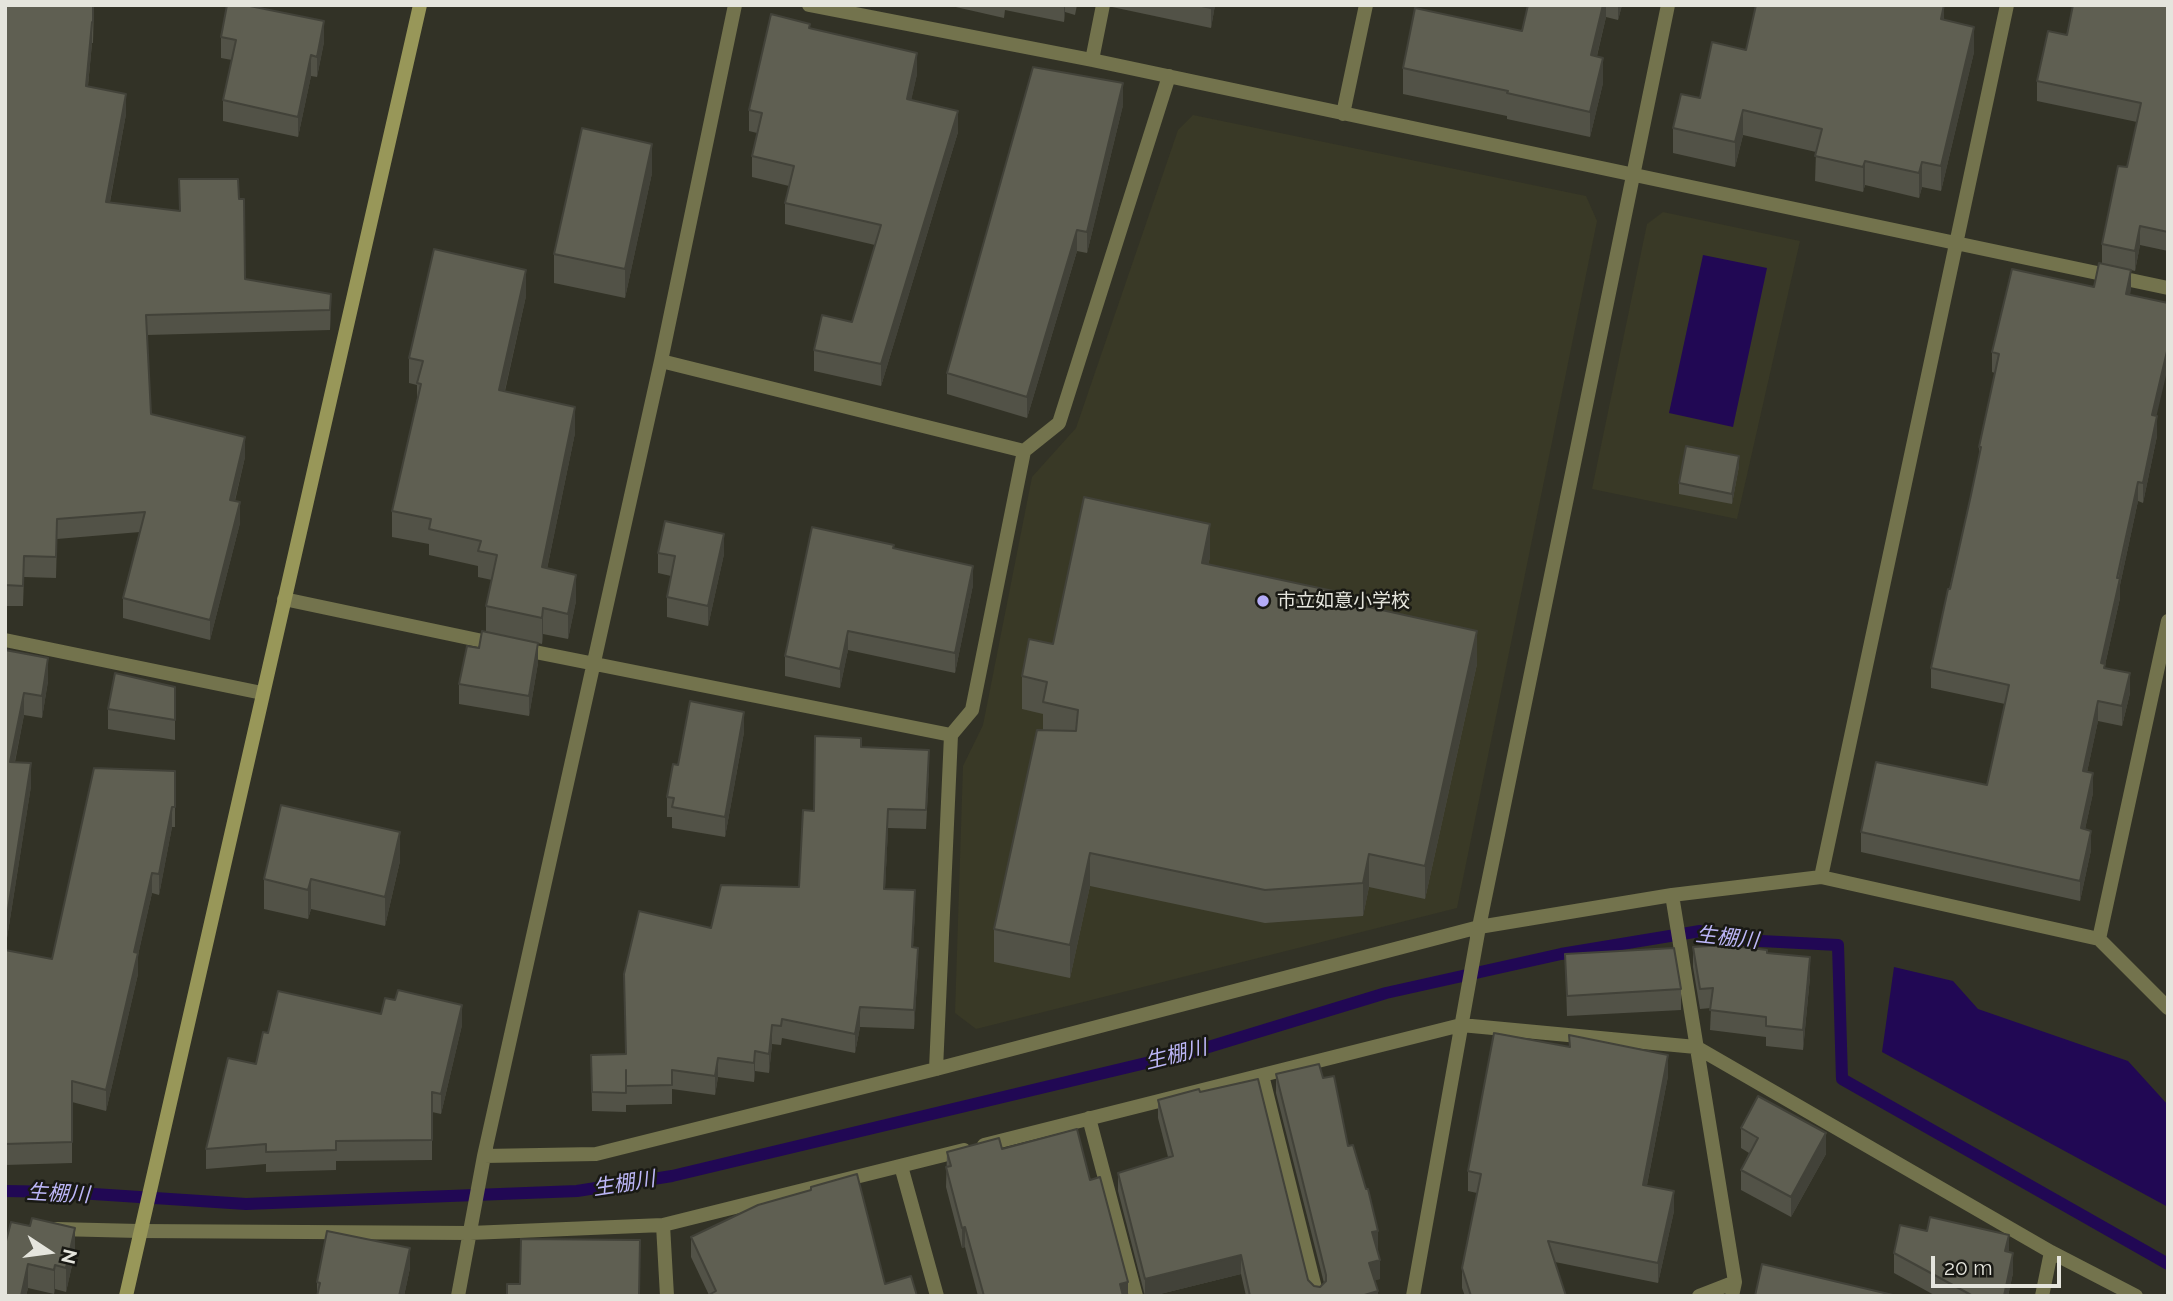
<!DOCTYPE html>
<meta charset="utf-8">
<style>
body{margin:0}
#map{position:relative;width:2173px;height:1301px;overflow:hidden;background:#323226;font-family:Raleway,sans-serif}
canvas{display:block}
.frame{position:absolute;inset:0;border:7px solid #e5e5dd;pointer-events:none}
.north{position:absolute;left:14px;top:1217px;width:70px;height:70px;-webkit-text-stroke:5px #191914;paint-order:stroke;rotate:103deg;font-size:19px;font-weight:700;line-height:28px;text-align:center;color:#e5e5dd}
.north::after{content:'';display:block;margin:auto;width:24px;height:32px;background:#e5e5dd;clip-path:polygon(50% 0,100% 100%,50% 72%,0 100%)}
.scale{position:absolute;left:1931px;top:1256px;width:130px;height:32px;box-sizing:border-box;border:4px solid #e5e5dd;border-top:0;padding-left:9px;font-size:21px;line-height:24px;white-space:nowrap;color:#e5e5dd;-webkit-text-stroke:5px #191914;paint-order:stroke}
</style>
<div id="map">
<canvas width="2173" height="1301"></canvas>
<div class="frame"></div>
<div class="north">N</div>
<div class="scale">20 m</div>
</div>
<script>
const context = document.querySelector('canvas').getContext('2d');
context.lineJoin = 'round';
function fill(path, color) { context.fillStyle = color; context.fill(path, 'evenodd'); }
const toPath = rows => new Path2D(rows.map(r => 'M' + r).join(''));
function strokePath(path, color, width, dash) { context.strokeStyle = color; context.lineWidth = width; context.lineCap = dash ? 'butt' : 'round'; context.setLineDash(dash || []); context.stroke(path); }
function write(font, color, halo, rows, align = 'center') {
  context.font = font + ' Raleway,"Noto Sans JP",sans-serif'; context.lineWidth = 5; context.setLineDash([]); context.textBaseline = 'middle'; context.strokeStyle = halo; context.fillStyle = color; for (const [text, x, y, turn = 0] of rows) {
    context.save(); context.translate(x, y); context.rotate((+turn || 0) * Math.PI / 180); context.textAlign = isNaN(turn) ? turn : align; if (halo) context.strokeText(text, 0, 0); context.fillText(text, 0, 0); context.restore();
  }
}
const built = toPath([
 [1193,115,1586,196,1597,221,1457,908,976,1029,955,1013,963,766,983,725,1032,477,1076,428,1178,130],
 [1663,212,1800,241,1737,519,1592,489,1647,224]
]);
const water = toPath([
 [1703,255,1767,268,1733,427,1669,413],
 [1894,967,1953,981,1978,1009,2128,1061,2168,1105,2168,1207,1882,1052]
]);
const stream = toPath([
 [5,1191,63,1192,246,1204,577,1191,672,1176,1192,1052,1386,993,1561,954,1700,931,1742,940,1838,945,1842,1079,2168,1264]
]);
const street = toPath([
 [809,5,1092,60,2168,288],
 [1092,60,1103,5],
 [1343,114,1366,5],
 [661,361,1024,451],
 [284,599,497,644],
 [5,640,262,693],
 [520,649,951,735],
 [1821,877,2007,5],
 [1672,895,1735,1282,1732,1296],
 [2099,939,2168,621],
 [936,1069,951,735,972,710,1024,451,1059,423,1169,76],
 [1262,1075,1317,1296],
 [1089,1118,1136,1296],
 [984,1145,1461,1025,1696,1047,2051,1252,2136,1296],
 [484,1156,596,1154,936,1069,1479,927,1672,895,1821,877,2099,939,2168,1008],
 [901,1166,937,1296],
 [663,1225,667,1296],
 [56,1229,139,1231,470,1233,663,1225,964,1150],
 [458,1296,484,1156,661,361,735,5],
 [1413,1296,1479,927,1668,5],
 [1699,1296,1735,1282],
 [2042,1296,2051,1252]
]);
const secondary = toPath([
 [126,1296,420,5]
]);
const wall = toPath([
 [5,5,94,5,93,43,92,43,88,86,126,114,110,202,245,279,331,294,330,330,147,335,151,414,245,457,235,501,240,523,210,640,123,618,123,598,140,532,57,539,56,578,24,577,23,606,5,606],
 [947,5,1077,5,1075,15,1065,12,1064,22,1005,10,1004,18],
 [1112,5,1215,5,1211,28,1112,7],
 [1528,5,1622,5,1618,20,1606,17,1597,56,1603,83,1590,137,1507,119,1507,116,1403,94,1403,68,1522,31],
 [2168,5,2168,251,2140,245,2135,271,2131,270,2130,295,2156,416,2157,436,2143,503,2138,501,2120,585,2120,598,2105,665,2105,668,2130,693,2122,726,2098,721,2087,772,2093,793,2085,829,2091,850,2080,901,1861,852,1861,832,1987,785,2005,704,1931,688,1931,668,1971,495,1979,457,1979,447,1995,373,1992,372,1992,352,2094,287,2102,264,2102,244,2127,167,2137,122,2037,101,2037,81,2067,35],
 [1944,20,1974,52,1941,191,1922,187,1919,198,1865,185,1863,192,1815,181,1816,152,1743,135,1735,167,1673,153,1673,128,1700,98,1746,50],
 [810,29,917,74,911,100,958,132,881,386,814,371,814,350,852,322,875,245,785,224,785,203,789,186,752,177,752,156,757,133,749,131,749,110],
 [221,37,324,42,317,77,311,76,298,137,223,121,223,100,232,60,221,58],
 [1123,105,1087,253,1077,251,1027,418,947,394,947,373],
 [652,173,625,298,554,283,554,254],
 [526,296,505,391,575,433,547,569,576,601,568,639,543,634,542,644,538,643,538,663,529,716,459,704,459,684,486,632,486,606,492,580,478,577,478,566,429,555,429,544,392,537,392,511,417,399,417,385,409,383,409,358],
 [1739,466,1732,504,1679,494,1679,483],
 [894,548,973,585,955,673,848,650,840,688,785,676,785,656],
 [658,553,724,554,708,626,667,617,667,597,671,576,658,573],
 [1210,557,1208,565,1352,604,1477,664,1425,899,1369,887,1363,916,1265,923,1090,886,1070,978,994,962,994,929,1043,730,1043,714,1022,709,1022,676,1053,644],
 [5,650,48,681,42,718,24,715,15,762,31,786,7,938,5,938],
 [175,687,175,740,108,729,108,709],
 [744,732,725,837,672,828,672,817,667,817,667,797,678,765],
 [861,747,929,769,926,829,888,828,885,889,915,910,913,947,918,967,914,1029,860,1027,855,1053,782,1038,781,1045,772,1044,769,1073,755,1071,754,1082,718,1077,715,1095,672,1089,672,1104,626,1105,626,1089,626,1112,592,1111,591,1055,625,1054,711,928,799,887,814,811],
 [175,771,175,827,172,827,159,895,152,893,138,955,138,974,106,1111,72,1102,72,1163,5,1165,5,950,52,959],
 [400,861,385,926,311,909,308,919,264,909,264,879],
 [1693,947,1767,953,1810,977,1803,1050,1766,1046,1766,1037,1710,1030,1711,1008,1700,1009,1693,967],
 [1565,954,1681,989,1681,1010,1567,1016],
 [395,1000,462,1025,441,1114,432,1112,432,1160,336,1161,336,1170,266,1172,266,1164,206,1169,206,1149,256,1064,268,1033,381,1014],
 [1569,1035,1668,1076,1647,1185,1674,1211,1658,1283,1555,1262,1566,1296,1465,1296,1462,1288,1462,1268,1477,1193,1468,1191,1468,1171,1569,1047],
 [1276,1074,1323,1078,1348,1146,1378,1250,1380,1279,1374,1280,1378,1296,1246,1296,1241,1274,1152,1296,1145,1296,1118,1191,1118,1173,1168,1157,1158,1118,1158,1100,1200,1092,1308,1280,1314,1286,1320,1287,1324,1283,1276,1093],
 [1741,1128,1826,1154,1791,1217,1741,1190,1741,1170,1749,1153,1741,1148],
 [1002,1149,1090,1180,1128,1296,978,1296,965,1247,962,1248,946,1187,947,1152],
 [811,1187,885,1284,709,1295,691,1257,691,1237,811,1190],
 [5,1245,75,1252,66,1292,55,1289,54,1294,28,1288,26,1296,5,1296],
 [2009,1252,2013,1273,2008,1296,1936,1296,1894,1273,1894,1253],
 [410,1268,404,1296,317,1296,317,1282]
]);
const shadedWall = toPath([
 [1064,5,1065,5,1065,12,1064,22],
 [1211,5,1215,5,1211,28],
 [1603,5,1606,5,1606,17,1591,80,1591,55],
 [1618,5,1622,5,1618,20],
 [1944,5,1944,30,1941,19],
 [324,21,324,42,317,77,317,57],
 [92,22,92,43,86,106,86,86],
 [1974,27,1974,52,1941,191,1941,166],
 [917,53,917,74,907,120,907,99],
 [311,55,311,76,298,137,298,117],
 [1603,58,1603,83,1590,137,1590,112],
 [1123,83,1123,105,1087,253,1087,232],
 [126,94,126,114,106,222,106,202],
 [1743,110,1743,135,1735,167,1735,142],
 [958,111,958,132,881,386,881,364],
 [652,144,652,173,625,298,625,269],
 [1865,161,1865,185,1863,192,1863,167],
 [1922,162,1922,187,1919,198,1919,173],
 [2140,226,2140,245,2135,271,2135,251],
 [1077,230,1077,251,1027,418,1027,397],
 [526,270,526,296,499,416,499,390],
 [2131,270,2131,290,2126,314,2126,294],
 [331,294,331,315,330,330,330,310],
 [2168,347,2168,367,2152,435,2152,415],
 [575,407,575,433,542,593,542,567],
 [2157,416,2157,436,2143,503,2143,483],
 [245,437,245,457,230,520,230,500],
 [1739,456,1739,466,1732,504,1732,494],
 [2138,482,2138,501,2120,585,2120,598,2105,665,2105,684,2101,663],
 [240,502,240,523,210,640,210,620],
 [1210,524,1210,557,1202,596,1202,563],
 [724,534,724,554,708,626,708,606],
 [973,566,973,585,955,673,955,653],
 [576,575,576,601,568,639,568,614],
 [543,608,543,634,542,644,542,618],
 [848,631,848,650,840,688,840,669],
 [1477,631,1477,664,1425,899,1425,866],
 [538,643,538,663,529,716,529,696],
 [48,658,48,681,42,718,42,696],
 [2130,673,2130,693,2122,726,2122,706],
 [24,693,24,715,10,785,10,762],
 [2098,701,2098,721,2083,791,2083,771],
 [744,712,744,732,725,837,725,817],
 [31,763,31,786,7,938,7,916],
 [2093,773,2093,793,2081,848,2081,828],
 [172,807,172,827,159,895,159,874],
 [888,809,888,828,884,908,884,889],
 [2091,831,2091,850,2080,901,2080,881],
 [400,832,400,861,385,926,385,897],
 [1090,853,1090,886,1070,978,1070,945],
 [1369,854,1369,887,1363,916,1363,883],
 [152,873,152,893,138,955,138,974,106,1111,106,1090,134,952],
 [311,879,311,909,308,919,308,890],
 [915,890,915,910,912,967,912,947],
 [918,948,918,967,914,1029,914,1010],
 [1810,957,1810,977,1803,1050,1803,1030],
 [462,1005,462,1025,441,1114,441,1094],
 [860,1007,860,1027,855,1053,855,1034],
 [772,1025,772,1044,769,1073,769,1054],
 [755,1051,755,1071,754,1082,754,1063],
 [1668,1055,1668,1076,1643,1205,1643,1185],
 [718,1058,718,1077,715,1095,715,1076],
 [1826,1133,1826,1154,1791,1217,1791,1197],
 [1674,1191,1674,1211,1658,1283,1658,1263],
 [965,1227,965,1247,962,1248,962,1228],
 [75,1228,75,1252,66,1292,66,1268],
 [1378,1231,1378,1250,1372,1251,1372,1232],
 [2009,1235,2009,1255,2005,1251],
 [410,1248,410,1268,404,1296,399,1296],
 [2013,1253,2013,1273,2008,1296,2004,1296],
 [1241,1255,1241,1274,1152,1296,1145,1296,1145,1279],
 [1380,1260,1380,1279,1369,1282,1369,1263],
 [28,1264,28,1288,26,1296,21,1296],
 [55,1265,55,1289,54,1294,54,1270],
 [1128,1282,1128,1296,1120,1296,1120,1284],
 [1378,1291,1378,1296,1361,1296]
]);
const building = toPath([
 [5,5,93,5,93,22,92,22,86,86,126,94,106,202,180,211,179,179,238,179,239,199,244,199,245,279,331,294,330,310,146,315,151,414,245,437,230,500,240,502,210,620,123,598,145,512,57,519,56,557,24,556,23,586,5,585,5,5],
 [227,5,245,5,324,21,317,57,311,55,298,117,223,100,236,40,221,37,227,5],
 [1197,5,1211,5,1211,8,1197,5],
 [1528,5,1603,5,1591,55,1603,58,1590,112,1507,93,1508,91,1403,68,1415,8,1522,31,1528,5],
 [1756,5,1944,5,1941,19,1974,27,1941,166,1922,162,1919,173,1865,161,1863,167,1815,156,1822,129,1743,110,1735,142,1673,128,1681,94,1700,98,1712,42,1746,50,1756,5],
 [2073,5,2168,5,2168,232,2140,226,2135,251,2102,244,2118,166,2127,167,2141,103,2037,81,2048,31,2067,35,2073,5],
 [771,14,810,24,809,28,917,53,907,99,958,111,881,364,814,350,822,315,852,322,881,225,785,203,794,166,752,156,762,113,749,110,771,14],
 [1033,67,1123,83,1087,232,1077,230,1027,397,947,373,1033,67],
 [582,128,652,144,625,269,554,254,582,128],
 [434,249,526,270,499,390,575,407,542,567,576,575,568,614,543,608,542,618,486,606,497,555,478,551,481,541,429,529,431,519,392,511,421,384,417,383,423,361,409,358,434,249],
 [2099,263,2131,270,2126,294,2168,303,2168,347,2152,415,2157,416,2143,483,2138,482,2117,578,2120,578,2101,663,2105,664,2104,668,2130,673,2122,706,2098,701,2083,771,2093,773,2081,828,2091,831,2080,881,1861,832,1876,762,1987,785,2009,685,1931,668,1948,589,1950,589,1971,495,1981,447,1979,447,1999,354,1992,352,2012,269,2094,287,2099,263],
 [1686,446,1739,456,1732,494,1679,483,1686,446],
 [1084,497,1210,524,1202,563,1352,595,1350,603,1477,631,1425,866,1369,854,1363,883,1265,890,1090,853,1070,945,994,929,1037,730,1076,731,1078,710,1043,702,1047,682,1022,676,1029,639,1053,644,1084,497],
 [665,521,724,534,708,606,667,597,675,556,658,553,665,521],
 [812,527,894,545,893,548,973,566,955,653,848,631,840,669,785,656,812,527],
 [482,631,538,643,529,696,459,684,467,646,479,648,482,631],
 [5,650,48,658,42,696,24,693,10,762,31,763,7,916,5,916,5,650],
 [115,673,175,687,175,720,108,709,115,673],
 [690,701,744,712,725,817,672,807,674,798,667,797,673,764,678,765,690,701],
 [815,736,861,738,861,747,929,750,926,810,888,809,884,889,915,890,912,947,918,948,914,1010,860,1007,855,1034,782,1019,781,1026,772,1025,769,1054,755,1051,754,1063,718,1058,715,1076,672,1070,672,1085,626,1086,626,1070,626,1093,592,1092,591,1055,626,1054,624,974,639,911,711,928,721,885,799,887,803,810,814,811,815,736],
 [94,768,175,771,175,807,172,807,159,874,152,873,134,952,138,953,106,1090,72,1081,72,1142,5,1144,5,950,52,959,94,768],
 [281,805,400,832,385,897,311,879,308,890,264,879,281,805],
 [1725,945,1767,950,1767,953,1810,957,1803,1030,1766,1026,1766,1017,1710,1010,1713,988,1700,989,1693,947,1725,945],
 [1674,948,1681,989,1567,996,1565,954,1674,948],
 [398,990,462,1005,441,1094,432,1092,432,1140,336,1141,336,1150,266,1152,266,1144,206,1149,228,1058,256,1064,263,1032,268,1033,278,991,381,1014,385,998,395,1000,398,990],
 [1494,1033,1570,1047,1569,1035,1668,1055,1643,1185,1674,1191,1658,1263,1548,1241,1566,1296,1471,1296,1462,1268,1481,1174,1468,1171,1494,1033],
 [1319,1064,1323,1078,1334,1076,1348,1146,1353,1145,1366,1189,1368,1189,1378,1231,1372,1232,1380,1260,1369,1263,1378,1291,1361,1296,1250,1296,1241,1255,1145,1279,1118,1173,1173,1156,1158,1100,1199,1089,1200,1092,1258,1079,1308,1280,1314,1286,1320,1287,1326,1281,1326,1275,1276,1074,1319,1064],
 [1758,1096,1826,1133,1791,1197,1741,1170,1758,1138,1741,1128,1758,1096],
 [1077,1129,1090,1180,1100,1177,1128,1282,1120,1284,1123,1296,984,1296,965,1227,962,1228,946,1167,951,1166,947,1152,999,1138,1002,1149,1077,1129],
 [857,1174,885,1284,911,1276,917,1296,707,1296,716,1291,691,1237,758,1205,811,1190,811,1187,857,1174],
 [1930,1217,2009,1235,2005,1251,2013,1253,2004,1296,1973,1296,1894,1253,1900,1225,1927,1231,1930,1217],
 [32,1218,75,1228,66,1268,55,1265,54,1270,28,1264,21,1296,5,1296,5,1245,11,1222,30,1226,32,1218],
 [327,1231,410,1248,399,1296,317,1296,320,1283,317,1282,327,1231],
 [521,1239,640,1240,639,1296,507,1296,507,1284,520,1284,521,1239],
 [1762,1264,1897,1296,1755,1296,1762,1264]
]);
const markers = [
 [1263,601,7,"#b4acf9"]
];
const poiNames = [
 ["市立如意小学校",1277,601]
];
const waterNames = [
 ["生棚川",1727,938,6],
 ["生棚川",1176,1055,-14],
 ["生棚川",624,1184,-9],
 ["生棚川",58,1194,3]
];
fill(built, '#393926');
fill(water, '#210854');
strokePath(stream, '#210854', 12);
strokePath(street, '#73734d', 14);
strokePath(secondary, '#989759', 14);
fill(wall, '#525247');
fill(shadedWall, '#424239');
fill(building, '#5f5f52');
strokePath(building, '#424239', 2);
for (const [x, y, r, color] of markers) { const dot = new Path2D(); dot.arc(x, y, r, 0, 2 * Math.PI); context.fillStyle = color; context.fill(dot); strokePath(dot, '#191914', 2.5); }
write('19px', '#e5e5dd', '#191914', poiNames, 'left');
write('italic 21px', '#bcb6f7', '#191914', waterNames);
</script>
